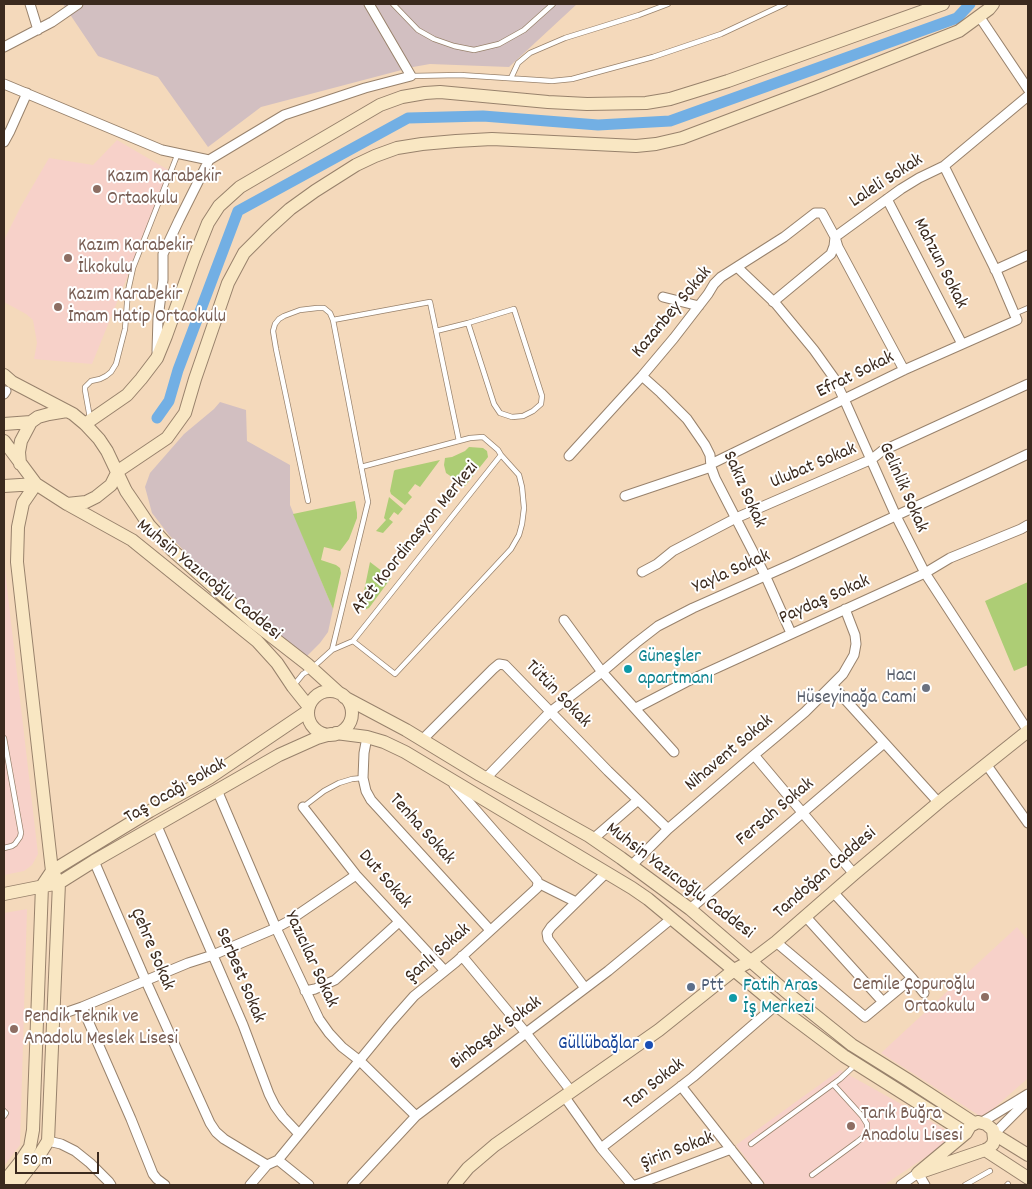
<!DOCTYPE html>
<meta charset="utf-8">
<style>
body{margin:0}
#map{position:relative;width:1032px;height:1189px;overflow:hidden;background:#f4d9bb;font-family:Dekko,sans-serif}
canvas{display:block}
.frame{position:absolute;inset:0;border:5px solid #3b2a1e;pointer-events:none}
.scale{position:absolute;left:15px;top:1152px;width:84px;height:22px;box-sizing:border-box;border:2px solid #3b2a1e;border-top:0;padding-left:6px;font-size:15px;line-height:18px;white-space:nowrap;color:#3b2a1e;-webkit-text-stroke:4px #fff;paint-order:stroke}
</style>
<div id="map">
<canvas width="1032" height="1189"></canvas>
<div class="frame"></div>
<div class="scale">50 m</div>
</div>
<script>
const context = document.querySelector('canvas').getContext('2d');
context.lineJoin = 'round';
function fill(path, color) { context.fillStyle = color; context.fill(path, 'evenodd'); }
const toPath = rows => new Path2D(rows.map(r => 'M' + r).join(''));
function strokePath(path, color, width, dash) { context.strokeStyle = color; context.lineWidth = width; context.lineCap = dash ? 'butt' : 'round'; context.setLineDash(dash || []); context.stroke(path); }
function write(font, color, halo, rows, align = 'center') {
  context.font = font + ' Dekko,sans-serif'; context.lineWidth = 4; context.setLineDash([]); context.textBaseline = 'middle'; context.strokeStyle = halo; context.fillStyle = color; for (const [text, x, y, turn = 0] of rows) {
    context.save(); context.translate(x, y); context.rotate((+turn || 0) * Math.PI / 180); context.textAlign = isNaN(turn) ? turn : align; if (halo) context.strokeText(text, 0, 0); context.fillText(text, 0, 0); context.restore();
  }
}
const built = toPath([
 [117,140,170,171,92,364,34,359,37,343,33,320,26,314,4,302,4,240,21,206,49,158,93,165],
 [4,562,38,854,32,865,24,871,4,875],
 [27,909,20,1145,4,1166,4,913],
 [1017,927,1028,941,1028,1078,983,1118,881,1053],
 [840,1070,910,1109,944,1129,947,1133,945,1143,942,1146,884,1185,766,1185,736,1145]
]);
const industrial = toPath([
 [63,4,577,4,509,67,430,64,413,67,261,107,208,147,158,77,98,56],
 [220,402,246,410,247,441,290,465,290,505,333,609,328,632,320,643,302,661,190,557,169,535,152,513,145,487,150,473,184,434,214,409]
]);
const green = toPath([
 [469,447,483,448,487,451,488,457,465,486,446,473,444,465,445,458,452,457,465,451],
 [440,460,420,487,415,484,408,493,412,497,405,505,391,494,390,491,394,471,395,470],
 [389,497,403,509,398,515,394,512,389,519,393,522,383,533,376,531,386,520,384,518],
 [355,501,357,513,357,518,349,539,340,551,324,547,321,560,336,565,340,568,341,573,333,609,293,514],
 [370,562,391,578,369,608,366,609,363,606,362,601],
 [1028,582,1028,665,1014,671,985,601]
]);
const canal = toPath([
 [157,418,169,401,178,370,238,211,408,118,483,116,598,125,670,121,957,18,970,4]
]);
const lane = toPath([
 [393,4,418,30,434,39,454,46,474,50,499,44,524,30,553,4],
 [411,76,460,75,552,81,572,79,653,57,721,34,785,4],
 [511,78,518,63,530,53,565,38,639,15,668,4],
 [1014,314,1028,308],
 [333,320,430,302,459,441],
 [436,331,468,323,494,404,500,413,512,417,523,416,533,411,541,404,542,396,514,309,468,323],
 [90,418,85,390,85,387,91,381,100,379,106,376,111,372,116,364,125,329,128,291,133,268,178,153],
 [353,641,395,674,511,549,519,535,522,524,524,508,522,487,519,475,501,455],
 [332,650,353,641,501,455,498,450,483,437,470,438,361,467],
 [294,685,303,674,311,669,332,650,368,502,333,320,330,313,324,308,317,308,300,310,284,316,279,319,275,324,273,331,276,349,308,501],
 [4,738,21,833,20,837,15,844,12,846,4,848],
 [303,807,324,791,339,783,352,779,363,778],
 [4,1111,6,1113,4,1116],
 [751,1144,840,1079,855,1065],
 [812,1175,857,1142,867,1134,867,1124,862,1116,833,1084],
 [965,1185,990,1171],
 [1007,1185,1008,1184]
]);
const street = toPath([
 [30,4,38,30],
 [979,16,1028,89],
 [4,47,52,22,78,4],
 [4,84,162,150,209,160,179,220,163,254,163,280,158,318,157,351],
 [4,142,10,131,27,93],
 [209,160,284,115,365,88,411,76,369,4],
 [887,199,962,344],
 [737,267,776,304,814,350,834,378,844,399,896,516,925,573,1028,731],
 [995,270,1028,255],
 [663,297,699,306],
 [773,302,831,254,834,246,835,237,901,189,919,178,944,166,1028,96],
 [642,376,661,393,687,419,705,445,710,455,711,467,715,478,765,575,791,633],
 [4,394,6,391],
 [569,456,642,376,674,338,708,294,714,284,721,277,784,237,815,213,822,213,835,237,838,247,904,370],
 [711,464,904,370,1017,320,997,273,944,166],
 [625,496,711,467],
 [642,572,657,564,673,551,736,518,872,459,882,451,1028,384],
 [564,620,602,672,674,752],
 [832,685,939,803],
 [636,708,686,682,925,573,950,558,1021,529,1028,525],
 [367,737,364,753,363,778,366,791,371,800,490,930],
 [422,740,493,669,499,664,505,665,608,771,668,829],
 [754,755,854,874],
 [986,764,1028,823],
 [486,778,550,712,602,672,636,643,658,626,693,608,792,564,988,473,1028,454],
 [217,790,276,928,319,1019,329,1033,342,1047,360,1061,416,1116],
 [303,807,356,875,445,971],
 [157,826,243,1025,269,1094,275,1106,283,1117,299,1134],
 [593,839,638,800],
 [94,861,145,979,210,1123,216,1132,224,1139,267,1165],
 [631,866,668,829,754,755,778,735,805,712,843,674,854,655,856,644,855,635,845,609],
 [538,883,576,902],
 [833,892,912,978,924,993],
 [690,909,884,743],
 [806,917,883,1002],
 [776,942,865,1017,912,978],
 [462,956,526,1033,571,1091],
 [585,988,548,939,547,933,551,927,607,872],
 [305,991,315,989,335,980,399,922],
 [82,1007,131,1119,153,1174,157,1179,165,1185],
 [53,1017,82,1007,188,963,213,955,276,928,287,922,356,875],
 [681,1086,759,1185],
 [564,1096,601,1148,693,1077,776,1005],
 [982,1122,1028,1094],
 [994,1134,1028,1100],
 [48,1141,61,1144,75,1151,90,1163,109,1182,111,1185],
 [601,1148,632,1185],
 [278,1160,309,1185],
 [250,1185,267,1165,278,1160,391,1022,414,996,456,962,537,888,538,883,537,880,454,785],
 [352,1185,416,1116,608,971,671,919],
 [636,1185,731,1149],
 [901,1185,918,1173,925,1185]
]);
const secondary = toPath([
 [4,375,12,382,73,414,85,424,99,439,107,451,126,491,139,510,149,525,172,550,253,622,307,664,339,693],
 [4,424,31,422],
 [85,424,127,395,141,379,157,358,166,336,194,258,208,223,219,206,240,187,380,105,402,97,425,93,440,92,548,102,587,104,646,103,670,99,728,81,943,4],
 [4,441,36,484,67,504,132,540,257,641,277,663,293,687,309,707],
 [20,464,19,452,21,441,31,422,38,417,49,414,67,411],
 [4,486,36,484],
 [67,504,86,502,96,497,111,485,118,471,167,438,185,413,195,379,228,283,244,253,268,229,290,209,315,191,356,165,375,156,397,148,422,144,456,141,492,139,636,146,656,144,682,138,817,87,959,31,989,9,993,4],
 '308 713a22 22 0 1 1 44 0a22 22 0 1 1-44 0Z',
 [344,697,406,730,480,775,589,836,621,858,690,909,791,996,852,1045,908,1080,974,1123],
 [336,733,367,737,384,742,405,752,632,888,648,899,776,1005,844,1056,966,1133],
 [4,894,59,883,94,861,279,755,317,738,331,734],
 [978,1122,986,1124,993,1130,994,1139,993,1144,989,1148,985,1150,918,1173,966,1133,970,1126,978,1122],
 [994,1134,1028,1155],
 [985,1150,1028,1178],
 [4,1182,20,1162,30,1147,33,1130,42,886,52,871,150,811,209,778,308,711],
 [16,1185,40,1154,48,1141,59,883,52,871,17,562,18,527,23,503,36,484],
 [454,1185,468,1168,495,1145,659,1030,734,970,751,961,776,942,854,874,944,798,1028,731]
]);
const markers = [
 [97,189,5,"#8d6e63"],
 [68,258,5,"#8d6e63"],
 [58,307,5,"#8d6e63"],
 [628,669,5,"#0f9aa8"],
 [926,688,5,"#6b7280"],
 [691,987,5,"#5c6f8a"],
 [985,997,5,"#8d6e63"],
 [733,998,5,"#0f9aa8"],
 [14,1029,5,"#8d6e63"],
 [649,1045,5,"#1a4fb4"],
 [851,1126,5,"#8d6e63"]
];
const educationNames = [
 ["Kazım Karabekir",107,178],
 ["Ortaokulu",107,200],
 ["Kazım Karabekir",78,247],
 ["İlkokulu",78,269],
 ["Kazım Karabekir",68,296],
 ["İmam Hatip Ortaokulu",68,318],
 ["Cemile Çopuroğlu",975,986,"right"],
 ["Ortaokulu",975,1008,"right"],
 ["Pendik Teknik ve",24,1018],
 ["Anadolu Meslek Lisesi",24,1040],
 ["Tarık Buğra",861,1115],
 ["Anadolu Lisesi",861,1137]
];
const streetNames = [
 ["Laleli Sokak",887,182,-33],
 ["Mahzun Sokak",939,264,63],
 ["Kazanbey Sokak",673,313,-50],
 ["Efrat Sokak",856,376,-26],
 ["Ulubat Sokak",814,467,-23],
 ["Gelinlik Sokak",902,488,66],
 ["Sakız Sokak",743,490,66],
 ["Afet Koordinasyon Merkezi",416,539,-51],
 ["Yayla Sokak",732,573,-24],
 ["Muhsin Yazıcıoğlu Caddesi",208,581,39],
 ["Paydaş Sokak",825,601,-24],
 ["Tütün Sokak",557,695,46],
 ["Nihavent Sokak",730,754,-40],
 ["Taş Ocağı Sokak",176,792,-30],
 ["Fersah Sokak",776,813,-40],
 ["Tenha Sokak",421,830,48],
 ["Tandoğan Caddesi",826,874,-41],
 ["Dut Sokak",384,880,49],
 ["Muhsin Yazıcıoğlu Caddesi",679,882,37],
 ["Çehre Sokak",151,950,67],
 ["Şanlı Sokak",439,954,-41],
 ["Yazıcılar Sokak",310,960,65],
 ["Serbest Sokak",239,976,67],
 ["Binbaşak Sokak",497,1034,-37],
 ["Tan Sokak",655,1085,-38],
 ["Şirin Sokak",678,1152,-21]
];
const cultureNames = [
 ["Güneşler",638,658],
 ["apartmanı",638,680],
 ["Fatih Aras",743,987],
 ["İş Merkezi",743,1009]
];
const worshipNames = [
 ["Hacı",916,677],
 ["Hüseyinağa Cami",916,699]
];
const serviceNames = [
 ["Ptt",701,987]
];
const transitNames = [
 ["Güllübağlar",639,1045]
];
fill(built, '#f7d1c9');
fill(industrial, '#d2bfc1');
fill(green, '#adcd75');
strokePath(canal, '#72afe4', 11);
strokePath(lane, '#98826c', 6);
strokePath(street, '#98826c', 11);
strokePath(secondary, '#98826c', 14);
strokePath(lane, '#fff', 4.5);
strokePath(street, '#fff', 9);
strokePath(secondary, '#f9e7c3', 12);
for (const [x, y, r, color] of markers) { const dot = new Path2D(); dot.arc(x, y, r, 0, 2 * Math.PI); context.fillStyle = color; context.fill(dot); strokePath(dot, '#fff', 2); }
write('19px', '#785e54', '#fff', educationNames, 'left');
write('19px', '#3b2a1e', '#fff', streetNames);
write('19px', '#0d838f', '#fff', cultureNames, 'left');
write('19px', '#5b616d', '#fff', worshipNames, 'right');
write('19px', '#4e5e75', '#fff', serviceNames, 'left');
write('19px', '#164399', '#fff', transitNames, 'right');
</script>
